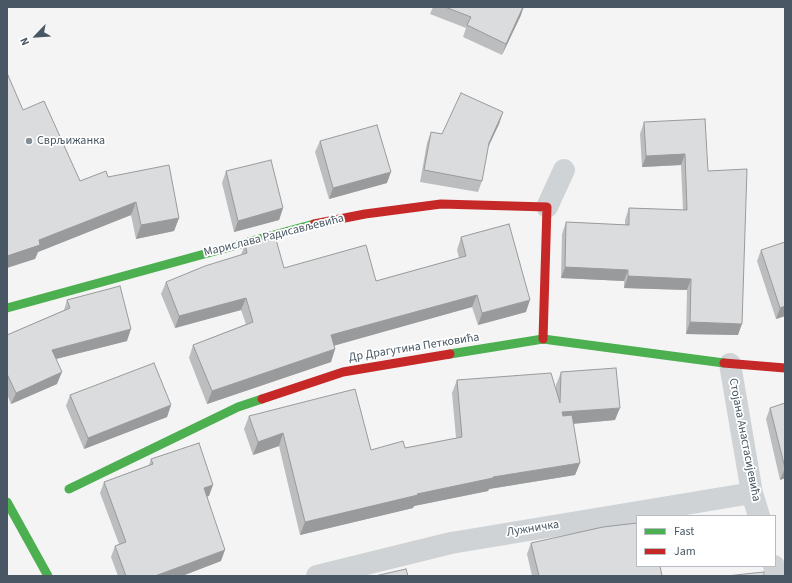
<!DOCTYPE html>
<meta charset="utf-8">
<style>
body{margin:0}
#map{position:relative;width:792px;height:583px;overflow:hidden;background:#f4f4f4;font-family:"Source Sans 3",sans-serif}
canvas{display:block}
.frame{position:absolute;inset:0;border:8px solid #485763;pointer-events:none}
.legend{position:absolute;left:636px;top:515px;width:140px;height:52px;box-sizing:border-box;background:#fff;border:1px solid #b6bcc1;margin:0;padding:5px 7px;list-style:none;font-size:12px;color:#485763}
.legend li{display:flex;align-items:center;gap:8px;height:20px}
.legend b{width:20px;border:1px solid #b6bcc1}
.north{position:absolute;left:16px;top:16px;width:40px;height:40px;-webkit-text-stroke:3px #fff;paint-order:stroke;rotate:245deg;font-size:11px;font-weight:700;line-height:16px;text-align:center;color:#485763}
.north::after{content:'';display:block;margin:auto;width:14px;height:18px;background:#485763;clip-path:polygon(50% 0,100% 100%,50% 72%,0 100%)}
</style>
<div id="map">
<canvas width="792" height="583"></canvas>
<div class="frame"></div>
<ul class="legend">
<li><b style="height:5px;background:#4caf50"></b>Fast</li>
<li><b style="height:5px;background:#c62828"></b>Jam</li>
</ul>
<div class="north">N</div>
</div>
<script>
const context = document.querySelector('canvas').getContext('2d');
context.lineJoin = 'round';
const toPath = rows => new Path2D(rows.map(r => 'M' + r).join(''));
function strokePath(path, color, width, dash) { context.strokeStyle = color; context.lineWidth = width; context.lineCap = dash ? 'butt' : 'round'; context.setLineDash(dash || []); context.stroke(path); }
function fill(path, color) { context.fillStyle = color; context.fill(path, 'evenodd'); }
function write(font, color, halo, rows, align = 'center') {
  context.font = font + ' "Source Sans 3",sans-serif'; context.lineWidth = 3.5; context.setLineDash([]); context.textBaseline = 'middle'; context.strokeStyle = halo; context.fillStyle = color; for (const [text, x, y, turn = 0] of rows) {
    context.save(); context.translate(x, y); context.rotate((+turn || 0) * Math.PI / 180); context.textAlign = isNaN(turn) ? turn : align; if (halo) context.strokeText(text, 0, 0); context.fillText(text, 0, 0); context.restore();
  }
}
const street = toPath([
 [547,207,564,170],
 [730,364,752,493,759,516],
 [774,566,777,576],
 [317,576,451,543,752,493]
]);
const fast = toPath([
 [7,308,314,224],
 [450,354,543,339,724,363],
 [69,489,238,407,262,399],
 [7,502,48,576]
]);
const jam = toPath([
 [314,224,365,214,441,204,547,207,543,339],
 [724,363,785,368],
 [262,399,343,372,450,354]
]);
const wall = toPath([
 [433,7,524,7,521,15,502,55,463,37,466,28,430,14],
 [23,110,80,181,108,177,179,218,174,231,136,239,131,215,38,252,35,259],
 [503,112,499,124,488,147,482,181,478,192,420,182,427,143,431,132,442,134],
 [644,122,708,171,738,335,686,334,687,290,624,288,624,281,561,278,562,234,566,222,625,225,625,220,629,208,683,210,681,165,642,167,640,134],
 [320,141,387,183,329,199,315,152],
 [226,171,283,208,279,220,234,232,222,183],
 [461,237,526,312,478,325,472,307,334,345,335,349,331,362,207,404,189,358,193,345,246,324,241,310,175,328,161,294,166,282,241,255,245,244,284,268,376,281,459,258,457,250],
 [761,250,785,316,776,319,757,261],
 [67,300,127,341,56,359,57,384,11,404,7,394,7,335,64,310],
 [561,372,615,420,573,424,580,463,575,475,489,489,488,491,414,506,413,508,300,535,279,446,253,455,244,429,249,416,371,450,405,448,456,438,452,393,457,380,556,390,556,385],
 [70,395,171,405,167,417,84,449,66,406],
 [785,403,785,478,780,480,766,419,770,408],
 [151,459,209,496,207,496,221,561,182,576,118,576,111,557,115,546,119,544,100,493,104,482,149,465],
 [531,543,662,576,532,576,527,554]
]);
const shadedWall = toPath([
 [523,7,521,15,502,55,506,44],
 [503,112,499,124,485,154,489,143],
 [685,154,681,165,642,167,646,156],
 [391,172,387,183,329,199,333,188],
 [136,202,131,215,38,252,35,259,7,268,7,256,39,240],
 [283,208,279,220,234,232,238,221],
 [179,218,174,231,136,239,141,225],
 [565,267,628,270,624,281,561,278],
 [628,276,691,279,687,290,624,288],
 [477,295,472,307,326,348,331,335],
 [246,298,241,310,175,328,179,316],
 [530,300,526,312,478,325,482,313],
 [785,306,785,316,776,319,780,308],
 [690,322,742,324,738,335,686,334],
 [131,329,127,341,48,361,52,350],
 [335,349,331,362,207,404,212,391],
 [62,372,57,384,11,404,16,393],
 [171,405,167,417,84,449,88,438],
 [620,408,615,420,558,425,562,412],
 [283,433,279,446,253,455,258,442],
 [580,463,575,475,489,489,488,491,414,506,413,508,300,535,305,522,417,494,493,477],
 [785,468,785,478,780,480],
 [213,485,209,496,200,499,204,488],
 [225,550,221,561,182,576,155,576]
]);
const building = toPath([
 [445,7,523,7,506,44,467,25,471,17,445,7],
 [7,73,23,110,44,101,80,181,106,171,108,177,169,165,179,218,141,225,136,202,39,240,40,245,7,256,7,73],
 [461,93,503,112,489,143,482,181,424,170,431,132,442,134,461,93],
 [705,119,708,171,747,169,742,324,690,322,691,279,628,276,628,270,565,267,566,222,629,225,629,208,687,210,685,154,646,156,644,122,705,119],
 [377,125,391,172,333,188,320,141,377,125],
 [271,160,283,208,238,221,226,171,271,160],
 [509,224,530,300,482,313,477,295,331,335,335,349,212,391,193,345,253,322,246,298,179,316,166,282,205,266,247,253,245,244,275,236,284,268,366,245,376,281,466,256,461,237,509,224],
 [785,242,785,306,780,308,761,250,785,242],
 [120,286,131,329,52,350,62,372,16,393,7,374,7,335,70,308,67,300,120,286],
 [154,363,171,405,88,438,70,395,154,363],
 [616,368,620,408,562,412,563,416,572,415,580,463,493,477,493,478,417,494,418,495,305,522,283,433,258,442,249,416,355,389,371,450,403,441,405,448,462,437,457,380,551,373,560,403,561,372,616,368],
 [785,403,785,468,770,408,785,403],
 [199,443,213,485,204,488,225,550,155,576,126,576,115,546,126,542,104,482,153,464,151,459,199,443],
 [637,523,637,566,660,566,662,576,539,576,531,543,603,527,637,523],
 [406,569,408,576,375,576,406,569],
 [764,572,764,576,726,576,764,572]
]);
const markers = [
 [29,141,4,"#848e96"]
];
const poiNames = [
 ["Сврљижанка",37,141]
];
const streetNames = [
 ["Марислава Радисављевића",274,236,-14],
 ["Др Драгутина Петковића",414,348,-9],
 ["Стојана Анастасијевића",744,440,79],
 ["Лужничка",533,529,-9]
];
strokePath(street, '#cfd3d5', 22);
strokePath(fast, '#4caf50', 9);
strokePath(jam, '#c62828', 9);
fill(wall, '#bcbdbf');
fill(shadedWall, '#999a9b');
fill(building, '#dbdcde');
strokePath(building, '#999a9b', 1);
for (const [x, y, r, color] of markers) { const dot = new Path2D(); dot.arc(x, y, r, 0, 2 * Math.PI); context.fillStyle = color; context.fill(dot); strokePath(dot, '#fff', 1.5); }
write('12px', '#485763', '#fff', poiNames, 'left');
write('12px', '#485763', '#fff', streetNames);
</script>
